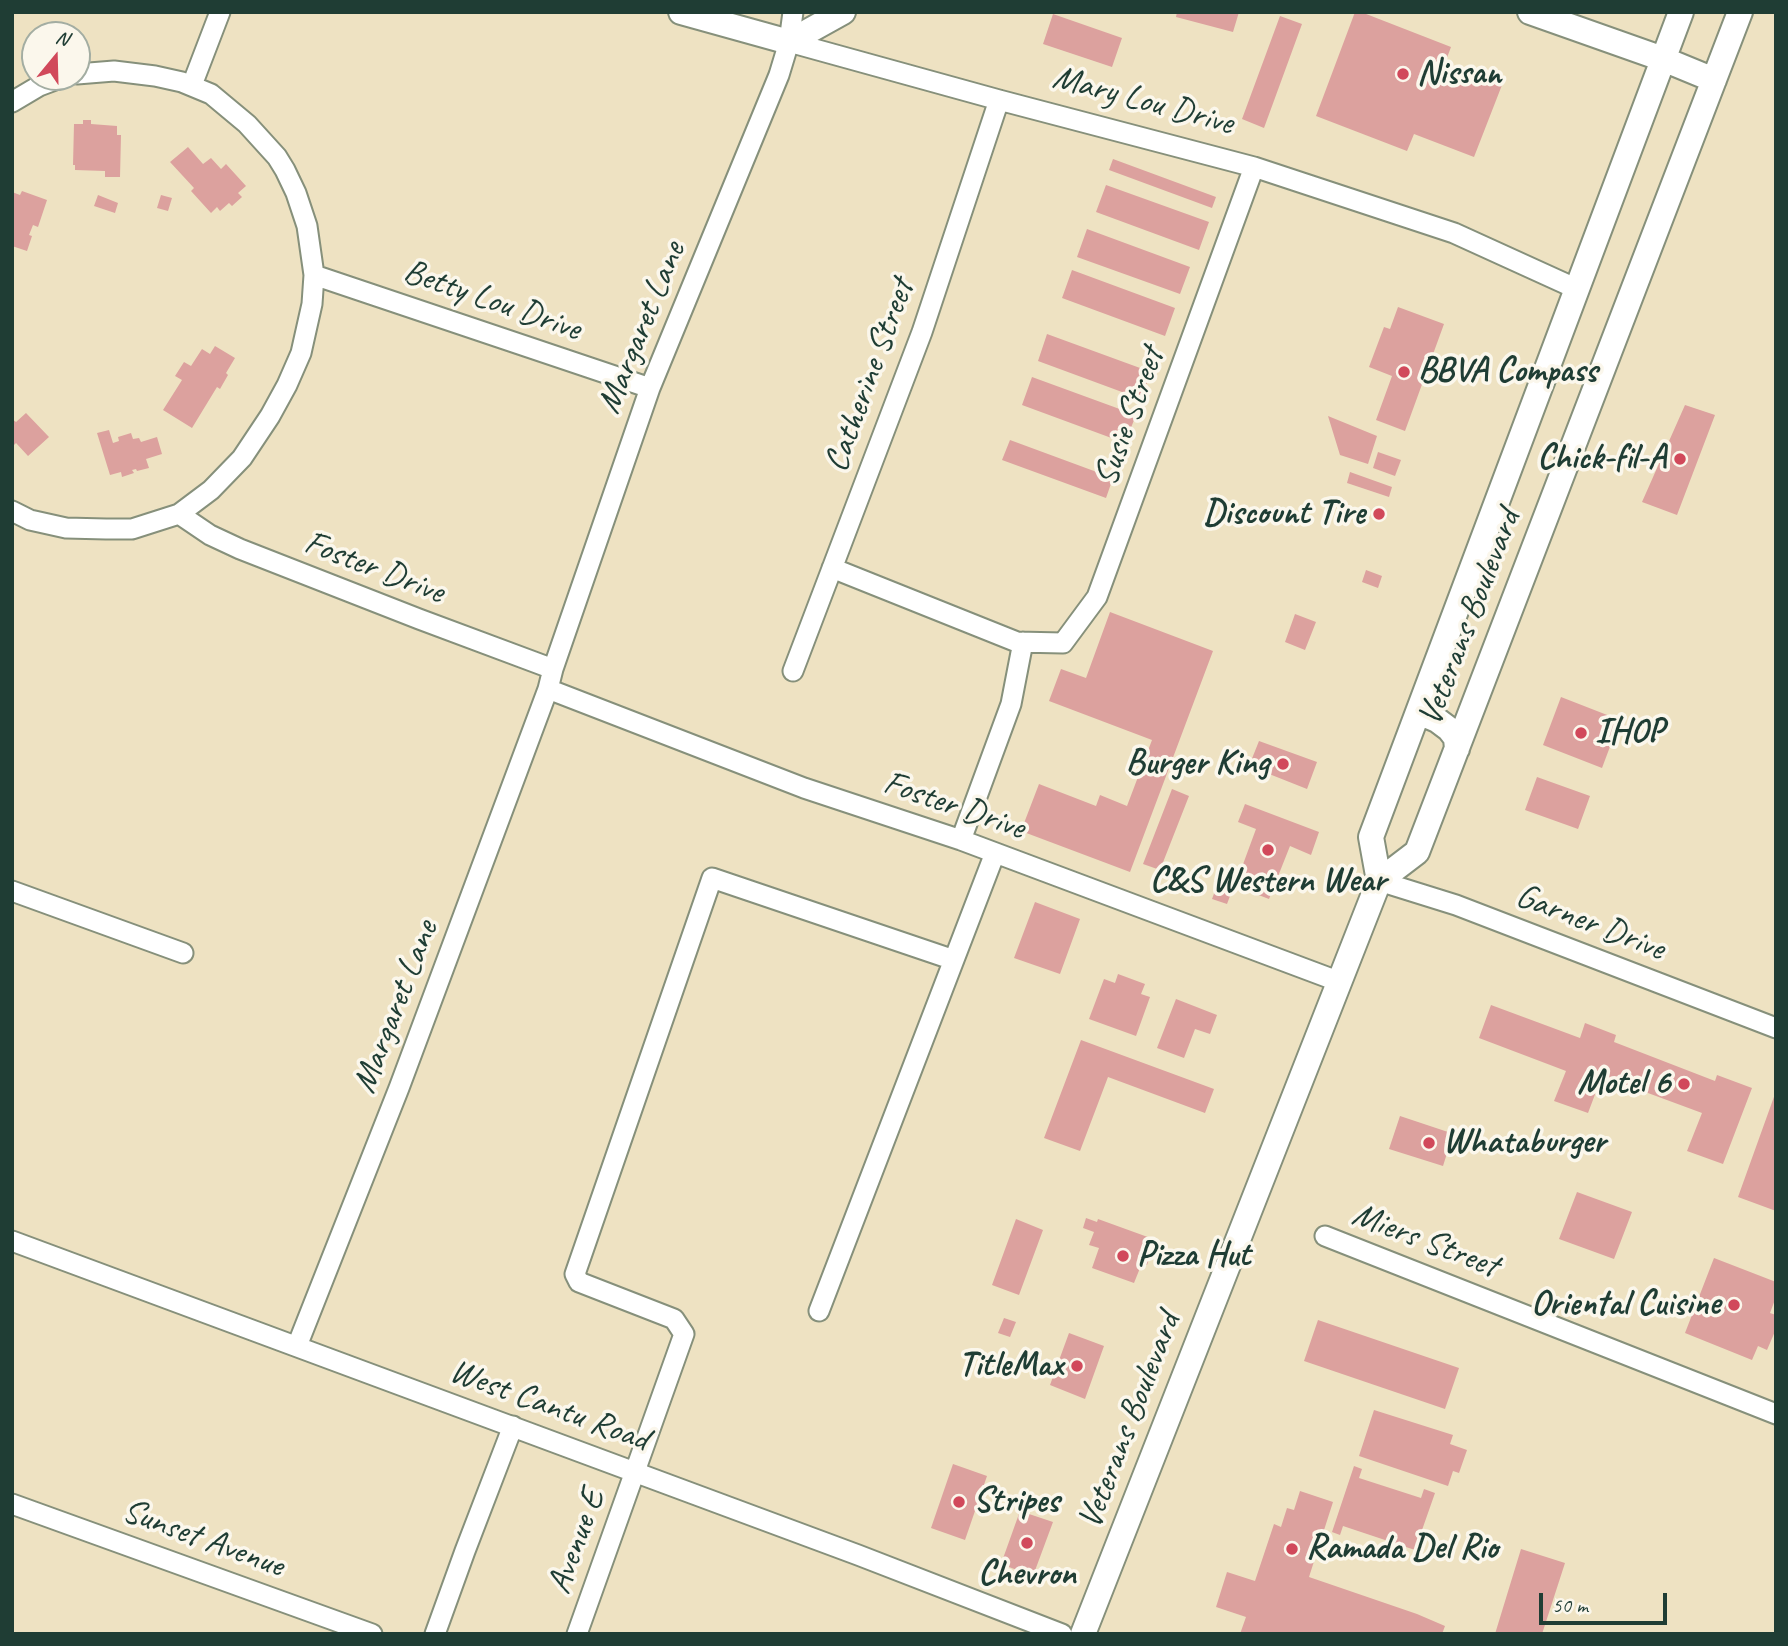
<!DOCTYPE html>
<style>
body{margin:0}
#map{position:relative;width:1788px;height:1646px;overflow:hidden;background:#eee2c2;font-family:Caveat,sans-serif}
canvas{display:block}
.frame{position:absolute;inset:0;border:14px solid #1f3d34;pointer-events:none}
.north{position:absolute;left:21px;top:21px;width:70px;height:70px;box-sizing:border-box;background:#fbf7ec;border:2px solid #a3ada2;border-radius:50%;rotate:19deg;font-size:19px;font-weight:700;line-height:28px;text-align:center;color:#1f3d34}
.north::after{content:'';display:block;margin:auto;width:24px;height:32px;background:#d1495b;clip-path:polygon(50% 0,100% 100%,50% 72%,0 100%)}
.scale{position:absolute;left:1539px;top:1593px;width:128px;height:32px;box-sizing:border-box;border:4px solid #1f3d34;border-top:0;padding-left:9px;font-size:21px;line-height:24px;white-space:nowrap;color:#1f3d34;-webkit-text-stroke:5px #fbf7ec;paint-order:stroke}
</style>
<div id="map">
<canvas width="1788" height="1646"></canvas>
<div class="frame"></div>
<div class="north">N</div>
<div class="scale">50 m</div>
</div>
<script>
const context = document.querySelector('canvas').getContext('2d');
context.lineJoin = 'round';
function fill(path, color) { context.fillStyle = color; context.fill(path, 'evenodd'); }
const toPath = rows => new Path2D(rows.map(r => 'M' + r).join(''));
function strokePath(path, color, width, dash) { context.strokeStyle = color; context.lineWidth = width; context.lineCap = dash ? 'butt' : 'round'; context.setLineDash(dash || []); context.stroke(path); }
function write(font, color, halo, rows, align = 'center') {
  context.font = font + ' Caveat,sans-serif'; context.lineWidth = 7; context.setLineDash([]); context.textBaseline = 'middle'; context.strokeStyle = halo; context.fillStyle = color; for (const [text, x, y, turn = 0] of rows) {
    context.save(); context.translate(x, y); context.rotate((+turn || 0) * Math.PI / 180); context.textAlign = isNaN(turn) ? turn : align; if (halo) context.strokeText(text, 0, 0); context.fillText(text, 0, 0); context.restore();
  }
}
const building = toPath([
 [1177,12,1239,12,1233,32,1176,17],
 [1355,12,1361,12,1451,47,1445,63,1502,85,1474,157,1414,134,1407,151,1316,116],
 [1053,14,1122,38,1112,67,1043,44],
 [1280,16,1302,24,1264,128,1242,119],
 [83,120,91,120,91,124,117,126,117,135,121,135,120,177,105,177,105,171,75,170,75,165,73,165,74,124,83,124],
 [188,147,203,164,211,158,221,169,226,164,246,186,238,193,242,197,232,206,229,203,220,211,217,207,211,213,191,191,194,188,170,162],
 [1113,159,1216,197,1212,208,1109,170],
 [1106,185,1209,222,1199,250,1096,212],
 [22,191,47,200,38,227,33,225,29,235,32,236,27,251,12,246,12,192,20,195],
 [98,195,118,203,115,213,94,206],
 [161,195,172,198,168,211,157,208],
 [1087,229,1190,267,1180,294,1077,257],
 [1072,270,1175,308,1165,336,1062,298],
 [1398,307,1444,324,1405,431,1376,420,1392,376,1369,367,1384,327,1390,329],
 [1047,334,1151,372,1141,399,1038,361],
 [215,346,235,358,226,373,228,375,220,389,217,387,192,428,163,410,182,380,175,376,184,362,191,366,202,349,210,354],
 [1032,377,1136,415,1125,443,1022,405],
 [1685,405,1715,415,1677,515,1642,502],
 [26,413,49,437,28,456,16,443,12,447,12,419,16,422],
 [1328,416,1377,436,1368,464,1340,455],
 [109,430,113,443,119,441,118,437,131,433,133,439,139,438,141,442,157,437,162,454,146,459,149,468,137,471,136,469,132,470,134,473,122,477,121,472,110,475,97,433],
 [1010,440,1113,478,1106,498,1002,460],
 [1378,452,1401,460,1395,476,1373,468],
 [1350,472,1392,487,1389,497,1347,483],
 [1366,570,1382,576,1378,588,1362,582],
 [1110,612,1213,651,1130,872,1021,831,1039,784,1096,806,1100,795,1127,806,1152,740,1049,701,1061,669,1086,678],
 [1295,614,1316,622,1305,650,1285,642],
 [1561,697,1620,720,1602,768,1543,745],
 [1259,741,1317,762,1307,789,1249,766],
 [1537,777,1590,796,1578,829,1525,810],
 [1172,789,1189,796,1160,870,1143,864],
 [1245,804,1319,832,1311,855,1290,846,1269,899,1235,886,1256,829,1238,822],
 [1218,883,1233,888,1227,904,1212,899],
 [1035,902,1080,919,1060,974,1014,958],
 [1118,974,1145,984,1141,994,1150,997,1136,1036,1089,1019,1104,979,1115,983],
 [1176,999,1217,1015,1210,1034,1195,1029,1184,1058,1157,1048],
 [1491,1005,1580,1038,1585,1023,1616,1035,1614,1042,1715,1081,1717,1075,1752,1088,1723,1164,1687,1151,1702,1113,1602,1076,1588,1113,1554,1101,1566,1071,1479,1038],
 [1081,1040,1214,1089,1205,1113,1108,1077,1080,1151,1044,1138],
 [1775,1094,1776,1094,1776,1211,1738,1197],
 [1400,1116,1469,1139,1464,1151,1449,1147,1443,1166,1389,1149],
 [1577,1192,1632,1212,1614,1259,1559,1239],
 [1086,1218,1097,1222,1098,1219,1156,1240,1147,1265,1142,1263,1134,1283,1092,1268,1099,1248,1089,1245,1094,1232,1083,1228],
 [1016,1219,1043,1230,1019,1295,992,1285],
 [1714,1258,1776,1282,1776,1297,1770,1313,1776,1315,1776,1329,1767,1350,1758,1346,1752,1360,1685,1333],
 [1004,1318,1016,1322,1010,1337,998,1333],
 [1318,1320,1459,1368,1445,1409,1304,1361],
 [1069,1333,1104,1346,1085,1399,1050,1385],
 [1374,1410,1453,1435,1450,1444,1467,1450,1459,1473,1453,1471,1448,1486,1359,1456],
 [953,1464,987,1476,965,1540,931,1528],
 [1354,1466,1362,1469,1359,1478,1421,1498,1424,1489,1435,1493,1415,1550,1343,1526,1340,1535,1332,1532],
 [1300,1491,1333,1502,1309,1577,1417,1614,1445,1626,1442,1634,1240,1634,1246,1617,1216,1607,1227,1572,1255,1581,1274,1524,1281,1527,1287,1508,1294,1510],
 [1020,1511,1053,1522,1033,1576,1001,1564],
 [1521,1549,1565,1563,1542,1634,1495,1634]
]);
const minor = toPath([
 [789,42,999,100,1254,167,1454,233,1577,289],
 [192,85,220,12],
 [12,102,39,86,63,77],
 [314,275,650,388],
 [12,511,30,520,66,528,106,529,132,529,179,514,211,490,242,458,270,416,287,385,301,353,312,304,314,275,307,226,296,193,285,170,277,157,247,124,211,94,182,82,155,76,114,71,77,74],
 [179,514,210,535,240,549,419,619,553,669],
 [832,568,1017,642,1063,643,1097,597,1254,167],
 [793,671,922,332,999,100],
 [548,689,804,788,961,840,1340,982],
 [961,840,1011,704,1023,642],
 [1379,881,1456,905,1776,1028],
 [12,891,183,953],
 [1325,1236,1776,1414],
 [12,1241,858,1555,1062,1634],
 [819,1311,995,853],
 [297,1346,399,1088,548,689,553,669,650,388,779,75,789,42,793,12],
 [12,1504,372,1634],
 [435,1634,465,1551,513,1426],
 [577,1634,684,1334,674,1319,579,1282,575,1274,712,878,954,960]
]);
const major = toPath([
 [681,12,789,42,843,12],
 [1530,12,1663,59,1714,80],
 [1418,712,1437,720,1449,729,1456,738,1457,749],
 [1379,881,1371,837,1681,12],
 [1083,1634,1379,881,1417,852,1740,12]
]);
const markers = [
 [1403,74,7,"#d1495b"],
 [1404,372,7,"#d1495b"],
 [1680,459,7,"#d1495b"],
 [1379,514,7,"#d1495b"],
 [1581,733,7,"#d1495b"],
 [1283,764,7,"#d1495b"],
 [1268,850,7,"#d1495b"],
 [1684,1084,7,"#d1495b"],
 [1429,1143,7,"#d1495b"],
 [1123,1256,7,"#d1495b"],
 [1734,1305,7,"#d1495b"],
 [1077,1366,7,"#d1495b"],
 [959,1502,7,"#d1495b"],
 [1027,1543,7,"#d1495b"],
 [1292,1549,7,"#d1495b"]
];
const poiNames = [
 ["Nissan",1417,74],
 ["BBVA Compass",1418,372],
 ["Chick-fil-A",1666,459,"right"],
 ["Discount Tire",1365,514,"right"],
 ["IHOP",1595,733],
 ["Burger King",1269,764,"right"],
 ["C&S Western Wear",1268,882,"center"],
 ["Motel 6",1670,1084,"right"],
 ["Whataburger",1443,1143],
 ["Pizza Hut",1137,1256],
 ["Oriental Cuisine",1720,1305,"right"],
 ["TitleMax",1063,1366,"right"],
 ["Stripes",973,1502],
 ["Ramada Del Rio",1306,1549],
 ["Chevron",1027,1575,"center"]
];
const streetNames = [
 ["Mary Lou Drive",1143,101,15],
 ["Betty Lou Drive",492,301,19],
 ["Margaret Lane",642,328,-68],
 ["Catherine Street",870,376,-70],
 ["Susie Street",1130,417,-70],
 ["Foster Drive",374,568,21],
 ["Veterans Boulevard",1470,618,-69],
 ["Foster Drive",954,806,19],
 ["Garner Drive",1590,923,21],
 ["Margaret Lane",396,1007,-69],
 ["Miers Street",1425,1241,21],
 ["West Cantu Road",549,1406,20],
 ["Veterans Boulevard",1130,1421,-69],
 ["Sunset Avenue",203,1539,20],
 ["Avenue E",577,1542,-70]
];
fill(building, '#dca19e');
strokePath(minor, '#86907b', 23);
strokePath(major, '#86907b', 28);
strokePath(minor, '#fff', 19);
strokePath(major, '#fff', 24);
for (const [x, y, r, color] of markers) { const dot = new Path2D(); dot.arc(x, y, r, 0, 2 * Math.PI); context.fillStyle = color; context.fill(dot); strokePath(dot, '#fbf7ec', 2.5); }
write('bold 35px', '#1f3d34', '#fbf7ec', poiNames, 'left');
write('35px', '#1f3d34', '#fbf7ec', streetNames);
</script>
